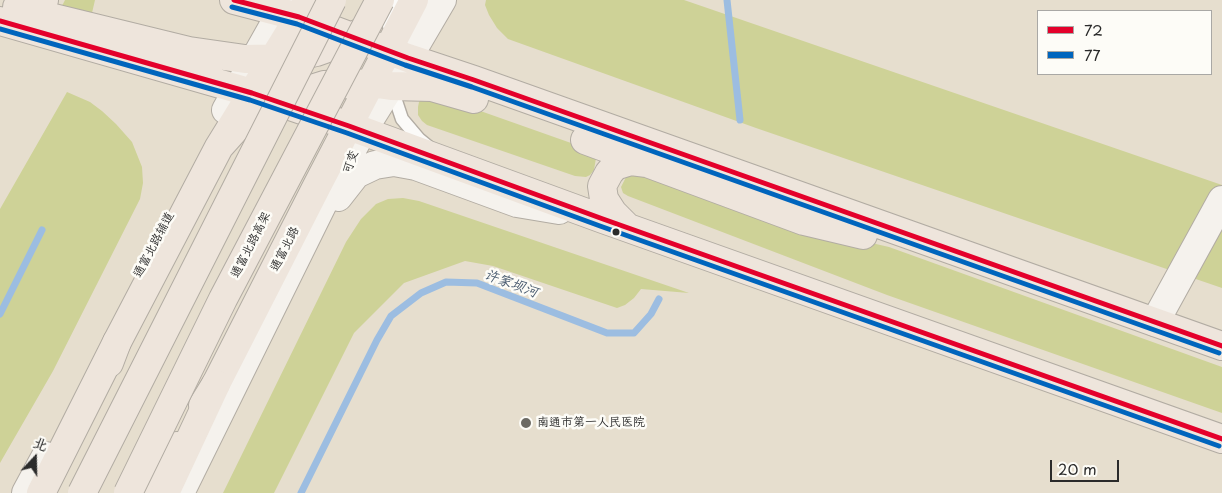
<!DOCTYPE html>
<meta charset="utf-8">
<style>
body{margin:0}
#map{position:relative;width:1222px;height:493px;overflow:hidden;background:#e6dece;font-family:"Playpen Sans","LXGW WenKai TC",sans-serif}
canvas{display:block}
.legend{position:absolute;left:1037px;top:10px;width:175px;height:65px;box-sizing:border-box;background:#fdfcf7;border:1px solid #a9a8a5;margin:0;padding:6px 9px;list-style:none;font-size:15px;color:#2b2b2b}
.legend li{display:flex;align-items:center;gap:10px;height:25px}
.legend b{width:25px;border:1px solid #a9a8a5}
.north{position:absolute;left:10px;top:433px;width:50px;height:50px;-webkit-text-stroke:4px #fdfcf7;paint-order:stroke;rotate:21deg;font-size:14px;font-weight:700;line-height:20px;text-align:center;color:#2b2b2b}
.north::after{content:'';display:block;margin:auto;width:18px;height:22px;background:#2b2b2b;clip-path:polygon(50% 0,100% 100%,50% 72%,0 100%)}
.scale{position:absolute;left:1050px;top:460px;width:69px;height:22px;box-sizing:border-box;border:2px solid #2b2b2b;border-top:0;padding-left:6px;font-size:15px;line-height:18px;white-space:nowrap;color:#2b2b2b;-webkit-text-stroke:4px #fdfcf7;paint-order:stroke}
</style>
<div id="map">
<canvas width="1222" height="493"></canvas>
<ul class="legend">
<li><b style="height:6px;background:#e4002b"></b>72</li>
<li><b style="height:6px;background:#0065bd"></b>77</li>
</ul>
<div class="north">北</div>
<div class="scale">20 m</div>
</div>
<script>
const context = document.querySelector('canvas').getContext('2d');
context.lineJoin = 'round';
function fill(path, color) { context.fillStyle = color; context.fill(path, 'evenodd'); }
const toPath = rows => new Path2D(rows.map(r => 'M' + r).join(''));
function strokePath(path, color, width, dash) { context.strokeStyle = color; context.lineWidth = width; context.lineCap = dash ? 'butt' : 'round'; context.setLineDash(dash || []); context.stroke(path); }
function write(font, color, halo, rows, align = 'center') {
  context.font = font + ' "Playpen Sans","LXGW WenKai TC",sans-serif'; context.lineWidth = 5; context.setLineDash([]); context.textBaseline = 'middle'; context.strokeStyle = halo; context.fillStyle = color; for (const [text, x, y, turn = 0] of rows) {
    context.save(); context.translate(x, y); context.rotate((+turn || 0) * Math.PI / 180); context.textAlign = isNaN(turn) ? turn : align; if (halo) context.strokeText(text, 0, 0); context.fillText(text, 0, 0); context.restore();
  }
}
const green = toPath([
 [65,0,95,0,92,13,87,18,57,11,63,4],
 [486,0,684,0,1222,185,1222,288,756,128,508,39,497,28,489,15,485,5],
 [67,92,90,102,102,111,116,124,132,142,142,167,143,183,140,199,53,371,0,463,0,209],
 [438,96,588,149,596,158,594,170,590,175,586,177,575,176,427,125,422,121,418,115,418,107,419,102,423,97],
 [632,172,638,172,771,220,889,247,1222,367,1222,413,887,295,628,196,623,193,621,187,626,177],
 [403,198,419,201,689,293,641,289,634,298,625,305,617,308,493,266,465,261,404,283,354,333,274,493,223,493,346,242,361,219,376,204,388,199]
]);
const stream = toPath([
 [727,0,740,120],
 [0,314,42,230],
 [301,493,377,340,391,316,421,293,446,282,477,283,607,333,634,333,651,314,659,299]
]);
const lane = toPath([
 [389,26,390,21,397,0],
 [391,86,402,119,419,139,430,148]
]);
const secondary = toPath([
 [226,110,288,0],
 [338,197,356,174,375,165,394,162,416,166,517,203,559,210],
 [1155,322,1222,200],
 [26,493,46,456],
 [180,493,329,191,363,130,408,58,442,0]
]);
const primary = toPath([
 [234,0,299,17,408,58,474,80,1222,346],
 [17,7,35,6,44,0],
 [54,18,189,51,245,59,290,58,316,52,344,42,359,33],
 [0,21,252,93,349,126,603,219,1222,439],
 [585,140,804,221,863,235],
 [219,147,236,128,262,109,280,102,295,94,324,85,370,83,391,86,432,87,474,99],
 [627,227,613,213,604,199,602,186,609,173,615,166,631,161,647,163],
 [109,363,117,342,219,147,299,17,308,0],
 [203,405,216,384,317,186,414,0],
 [147,493,177,446]
]);
const highway = toPath([
 [41,493,117,342],
 [165,493,216,384]
]);
const highwayBridge = toPath([
 [82,493,332,0],
 [128,493,223,299,380,0]
]);
const bus1 = toPath([
 [234,0,299,17,408,58,474,80,1222,346],
 [0,21,252,93,349,126,603,219,1222,439]
]);
const bus2 = toPath([
 [232,7,297,24,405,65,472,87,1219,353],
 [0,29,250,100,347,133,600,226,1219,446]
]);
const markers = [
 [616,232,4.5,"#2b2b2b"],
 [526,423,6,"#6c6a64"]
];
const streetNames = [
 ["可变",351,162,-70],
 ["通富北路辅道",154,245,-62],
 ["通富北路高架",251,245,-63],
 ["通富北路",285,249,-63]
];
const poiNames = [
 ["南通市第一人民医院",537,423]
];
const waterNames = [
 ["许家坝河",511,284,20]
];
fill(green, '#ced297');
strokePath(stream, '#9cbde1', 7);
strokePath(lane, '#b2aca3', 15);
strokePath(secondary, '#b2aca3', 30);
strokePath(primary, '#b2aca3', 30);
strokePath(highway, '#b2aca3', 30);
strokePath(lane, '#fbfaf8', 12);
strokePath(secondary, '#f5f2ed', 28);
strokePath(primary, '#eee5dc', 28);
strokePath(highway, '#eee5dc', 28);
strokePath(highwayBridge, '#b2aca3', 30, []);
strokePath(highwayBridge, '#eee5dc', 28);
strokePath(bus1, '#e4002b', 5);
strokePath(bus2, '#0065bd', 5);
for (const [x, y, r, color] of markers) { const dot = new Path2D(); dot.arc(x, y, r, 0, 2 * Math.PI); context.fillStyle = color; context.fill(dot); strokePath(dot, '#fdfcf7', 2); }
write('12px', '#2b2b2b', '#fdfcf7', streetNames);
write('12px', '#2b2b2b', '#fdfcf7', poiNames, 'left');
write('italic 14px', '#47596e', '#fdfcf7', waterNames);
</script>
